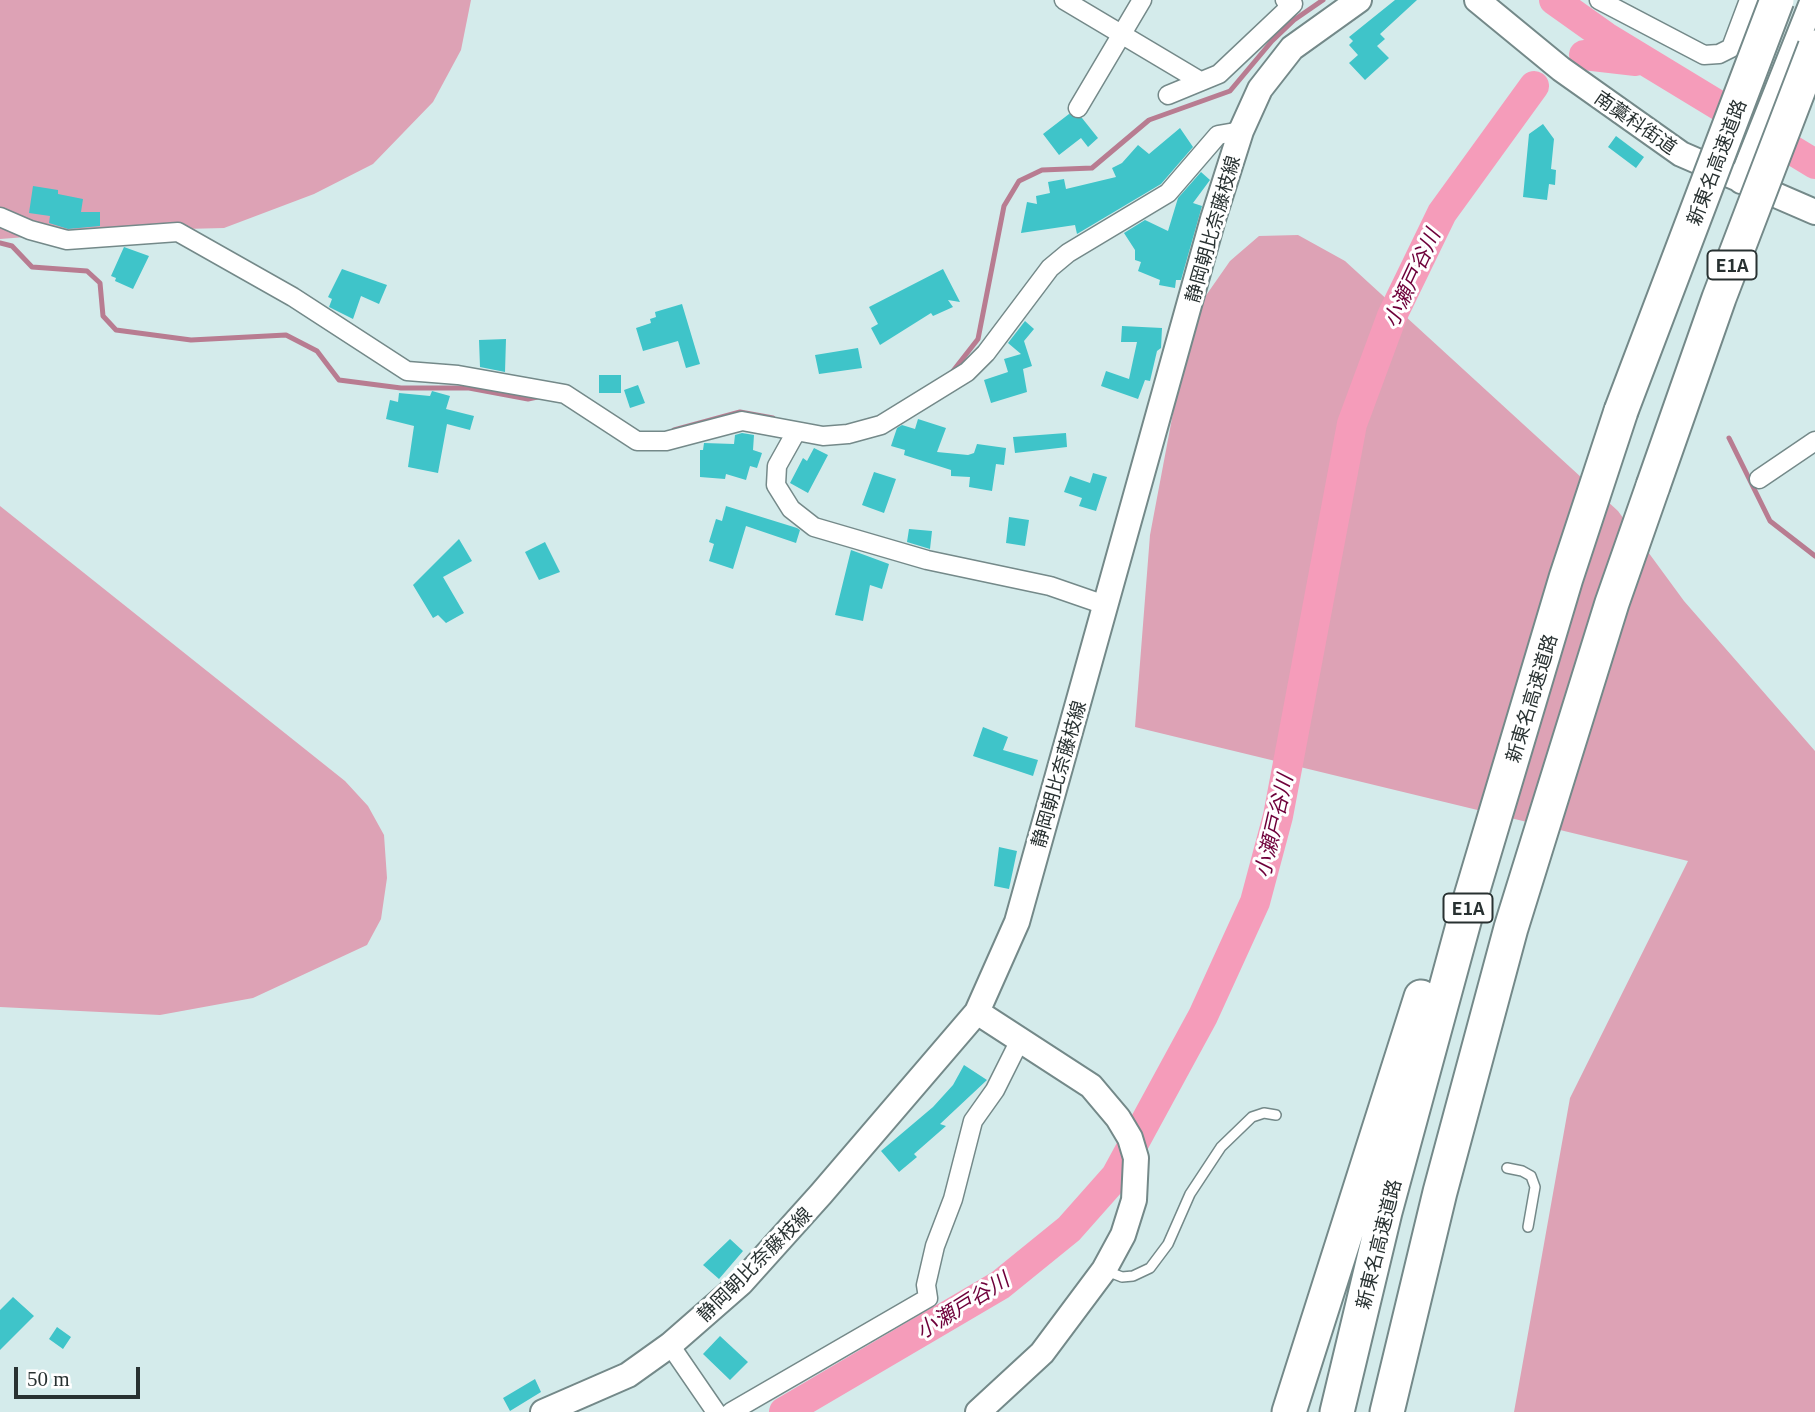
<!DOCTYPE html>
<meta charset="utf-8">
<style>
body{margin:0}
#map{position:relative;width:1815px;height:1412px;overflow:hidden;background:#d4ebeb;font-family:Georgia,serif}
canvas{display:block}
.scale{position:absolute;left:14px;top:1367px;width:126px;height:32px;box-sizing:border-box;border:4px solid #283131;border-top:0;padding-left:9px;font-size:21px;line-height:24px;white-space:nowrap;color:#283131;-webkit-text-stroke:5px #fff;paint-order:stroke}
</style>
<div id="map">
<canvas width="1815" height="1412"></canvas>
<div class="scale">50 m</div>
</div>
<script>
const context = document.querySelector('canvas').getContext('2d');
context.lineJoin = 'round';
function fill(path, color) { context.fillStyle = color; context.fill(path, 'evenodd'); }
const toPath = rows => new Path2D(rows.map(r => 'M' + r).join(''));
function strokePath(path, color, width, dash) { context.strokeStyle = color; context.lineWidth = width; context.lineCap = dash ? 'butt' : 'round'; context.setLineDash(dash || []); context.stroke(path); }
function write(font, color, halo, rows, align = 'center') {
  context.font = font + ' Georgia,"Noto Sans JP",serif'; context.lineWidth = 6; context.setLineDash([]); context.textBaseline = 'middle'; context.strokeStyle = halo; context.fillStyle = color; for (const [text, x, y, turn = 0] of rows) {
    context.save(); context.translate(x, y); context.rotate((+turn || 0) * Math.PI / 180); context.textAlign = isNaN(turn) ? turn : align; if (halo) context.strokeText(text, 0, 0); context.fillText(text, 0, 0); context.restore();
  }
}
const green = toPath([
 [0,0,471,0,461,50,433,102,373,164,314,194,224,228,104,231,0,239],
 [1298,235,1345,261,1618,511,1684,601,1815,751,1815,1412,1514,1412,1570,1098,1688,861,1135,727,1150,535,1186,344,1200,304,1230,261,1259,236],
 [0,506,345,781,368,806,384,835,387,878,381,919,367,945,253,998,160,1015,0,1007]
]);
const stream = toPath([
 [0,243,12,246,32,267,87,271,100,283,103,316,116,330,191,340,286,335,317,351,339,380,401,388,469,388,528,399,542,396],
 [953,371,978,339,1004,206,1019,181,1042,170,1092,168,1149,120,1230,91,1272,41,1294,20,1323,0],
 [674,430,740,412,773,418],
 [1729,438,1770,521,1815,556]
]);
const river = toPath([
 [1554,0,1606,37,1815,164],
 [1584,55,1636,61],
 [784,1412,1000,1285,1069,1229,1116,1176,1203,1016,1255,902,1278,816,1352,424,1392,316,1442,213,1534,86]
]);
const building = toPath([
 [1395,0,1417,0,1380,34,1385,39,1377,46,1389,58,1365,80,1349,63,1358,55,1349,45,1353,41,1349,37],
 [1069,114,1082,118,1098,138,1088,147,1081,138,1059,155,1043,134],
 [1543,124,1554,139,1551,169,1556,170,1555,185,1549,184,1547,200,1523,197,1529,134],
 [1180,128,1193,147,1161,184,1077,234,1075,225,1021,233,1027,202,1037,204,1036,196,1050,193,1048,182,1064,179,1066,189,1116,177,1112,168,1122,163,1138,145,1149,154],
 [1616,136,1644,157,1636,168,1608,147],
 [1201,172,1210,180,1193,203,1202,206,1181,280,1176,280,1175,288,1159,285,1160,280,1138,271,1141,262,1135,260,1135,250,1124,233,1145,220,1168,231,1178,198],
 [33,186,58,190,58,194,83,199,81,212,100,212,100,226,68,229,49,223,50,216,29,213],
 [124,247,149,256,133,289,115,281,116,278,111,276],
 [342,269,387,285,379,304,361,296,353,319,329,307,332,299,328,297],
 [943,269,960,302,948,300,953,307,933,316,931,313,880,345,871,328,878,324,869,307],
 [682,304,700,364,686,368,678,341,643,351,636,328,651,323,650,319,656,317,655,312],
 [1025,321,1034,329,1024,341,1032,366,1023,369,1027,392,991,403,984,380,1008,372,1004,359,1021,354,1008,343],
 [1122,326,1162,328,1161,348,1157,351,1150,381,1145,380,1138,399,1101,386,1106,371,1129,379,1137,342,1121,342],
 [506,339,505,372,480,367,479,340],
 [858,348,862,368,819,374,815,355],
 [599,375,621,375,621,393,599,393],
 [638,385,645,403,630,408,624,390],
 [432,391,450,396,446,409,474,416,470,430,447,424,438,473,408,467,414,426,386,419,390,400,398,402,399,393,430,396],
 [918,419,946,428,937,452,968,455,974,453,977,444,1006,448,1004,465,996,464,992,491,969,487,970,477,951,476,951,470,904,455,905,450,891,446,897,428,902,425,915,429],
 [742,433,754,435,753,450,762,453,757,468,750,466,746,480,726,474,725,479,700,477,700,450,703,450,704,443,734,444,735,435],
 [1066,433,1067,447,1015,453,1013,437],
 [814,448,828,455,808,493,790,483,803,458,807,461],
 [874,472,896,479,884,513,862,505],
 [1093,473,1107,477,1096,511,1079,506,1082,498,1064,492,1070,476,1090,483],
 [726,506,797,528,800,530,796,543,746,526,733,569,709,561,714,544,709,542,716,519,722,521],
 [1009,517,1029,520,1025,546,1006,543],
 [909,529,932,531,930,549,907,542],
 [459,539,472,561,443,577,464,613,446,623,438,615,433,618,413,585],
 [545,542,560,572,539,580,525,552],
 [851,550,889,564,882,589,870,585,863,621,835,615],
 [983,727,1008,737,1003,750,1038,760,1033,776,973,756],
 [999,847,1017,851,1009,889,994,886],
 [964,1065,987,1080,940,1124,946,1126,914,1154,917,1157,899,1172,881,1151,933,1107,953,1085],
 [730,1239,743,1251,719,1279,703,1265],
 [13,1297,34,1316,0,1350,0,1310],
 [57,1327,71,1337,63,1349,49,1339],
 [720,1336,748,1362,730,1380,703,1354],
 [535,1379,541,1392,510,1411,503,1398]
]);
const lane = toPath([
 [1507,1168,1522,1171,1531,1176,1535,1187,1528,1227],
 [1104,1270,1122,1277,1133,1276,1150,1268,1168,1244,1190,1194,1221,1147,1252,1117,1264,1113,1276,1115]
]);
const street = toPath([
 [1064,0,1200,81],
 [1599,0,1704,55,1719,54,1731,48,1749,0],
 [1168,95,1219,74,1293,4,1285,0],
 [1078,108,1142,0],
 [0,217,30,230,67,240,178,232,293,297,407,371,458,375,565,394,637,441,666,441,742,421,823,436,848,434,881,425,967,372,986,353,1050,268,1068,253,1168,193,1218,135,1241,131],
 [796,432,777,466,776,485,791,509,814,527,927,560,1050,586,1105,605],
 [1759,479,1815,441],
 [670,1345,716,1412],
 [731,1412,928,1298,926,1285,935,1246,953,1199,973,1121,995,1090,1020,1040]
]);
const secondary = toPath([
 [1477,0,1561,69,1681,154,1815,212],
 [1741,181,1813,0],
 [977,1012,1091,1086,1118,1118,1130,1138,1136,1158,1134,1200,1123,1235,1104,1270,1042,1353,978,1412],
 [543,1412,628,1375,670,1345,741,1283,821,1194,977,1012,1017,922,1213,219,1241,131,1260,89,1292,48,1359,0]
]);
const highway = toPath([
 [1289,1412,1421,997],
 [1337,1412,1385,1212,1469,903,1566,578,1621,411],
 [1387,1412,1440,1192,1511,928,1612,603,1653,486]
]);
const highwayBridge = toPath([
 [1621,411,1777,0],
 [1653,486,1719,298,1815,47]
]);
const shields = [
 [1732,265,49],
 [1468,908,49]
];
const shieldNames = [
 ["E1A",1732,265],
 ["E1A",1468,908]
];
const streetNames = [
 ["南藁科街道",1636,122,35],
 ["新東名高速道路",1716,162,-69],
 ["静岡朝比奈藤枝線",1212,229,-74],
 ["新東名高速道路",1531,698,-73],
 ["静岡朝比奈藤枝線",1058,774,-74],
 ["新東名高速道路",1378,1244,-76],
 ["静岡朝比奈藤枝線",754,1264,-45]
];
const waterNames = [
 ["小瀬戸谷川",1411,278,-65],
 ["小瀬戸谷川",1273,826,-77],
 ["小瀬戸谷川",962,1305,-32]
];
fill(green, '#dda2b5');
strokePath(stream, '#b87c91', 5);
strokePath(river, '#f59cba', 30);
fill(building, '#3fc4c9');
strokePath(lane, '#748989', 12);
strokePath(street, '#748989', 21);
strokePath(secondary, '#748989', 28);
strokePath(highway, '#748989', 37);
strokePath(lane, '#fff', 9);
strokePath(street, '#fff', 18);
strokePath(secondary, '#fff', 24);
strokePath(highway, '#fff', 33);
strokePath(highwayBridge, '#748989', 37, []);
strokePath(highwayBridge, '#fff', 33);
for (const [x, y, w] of shields) { const box = new Path2D(); box.roundRect(x - w / 2, y - 14.5, w, 29, 5); context.fillStyle = '#fff'; context.fill(box); strokePath(box, '#283131', 2); }
write('bold 18px', '#283131', null, shieldNames);
write('19px', '#283131', '#fff', streetNames);
write('italic 21px', '#6e003a', '#fff', waterNames);
</script>
